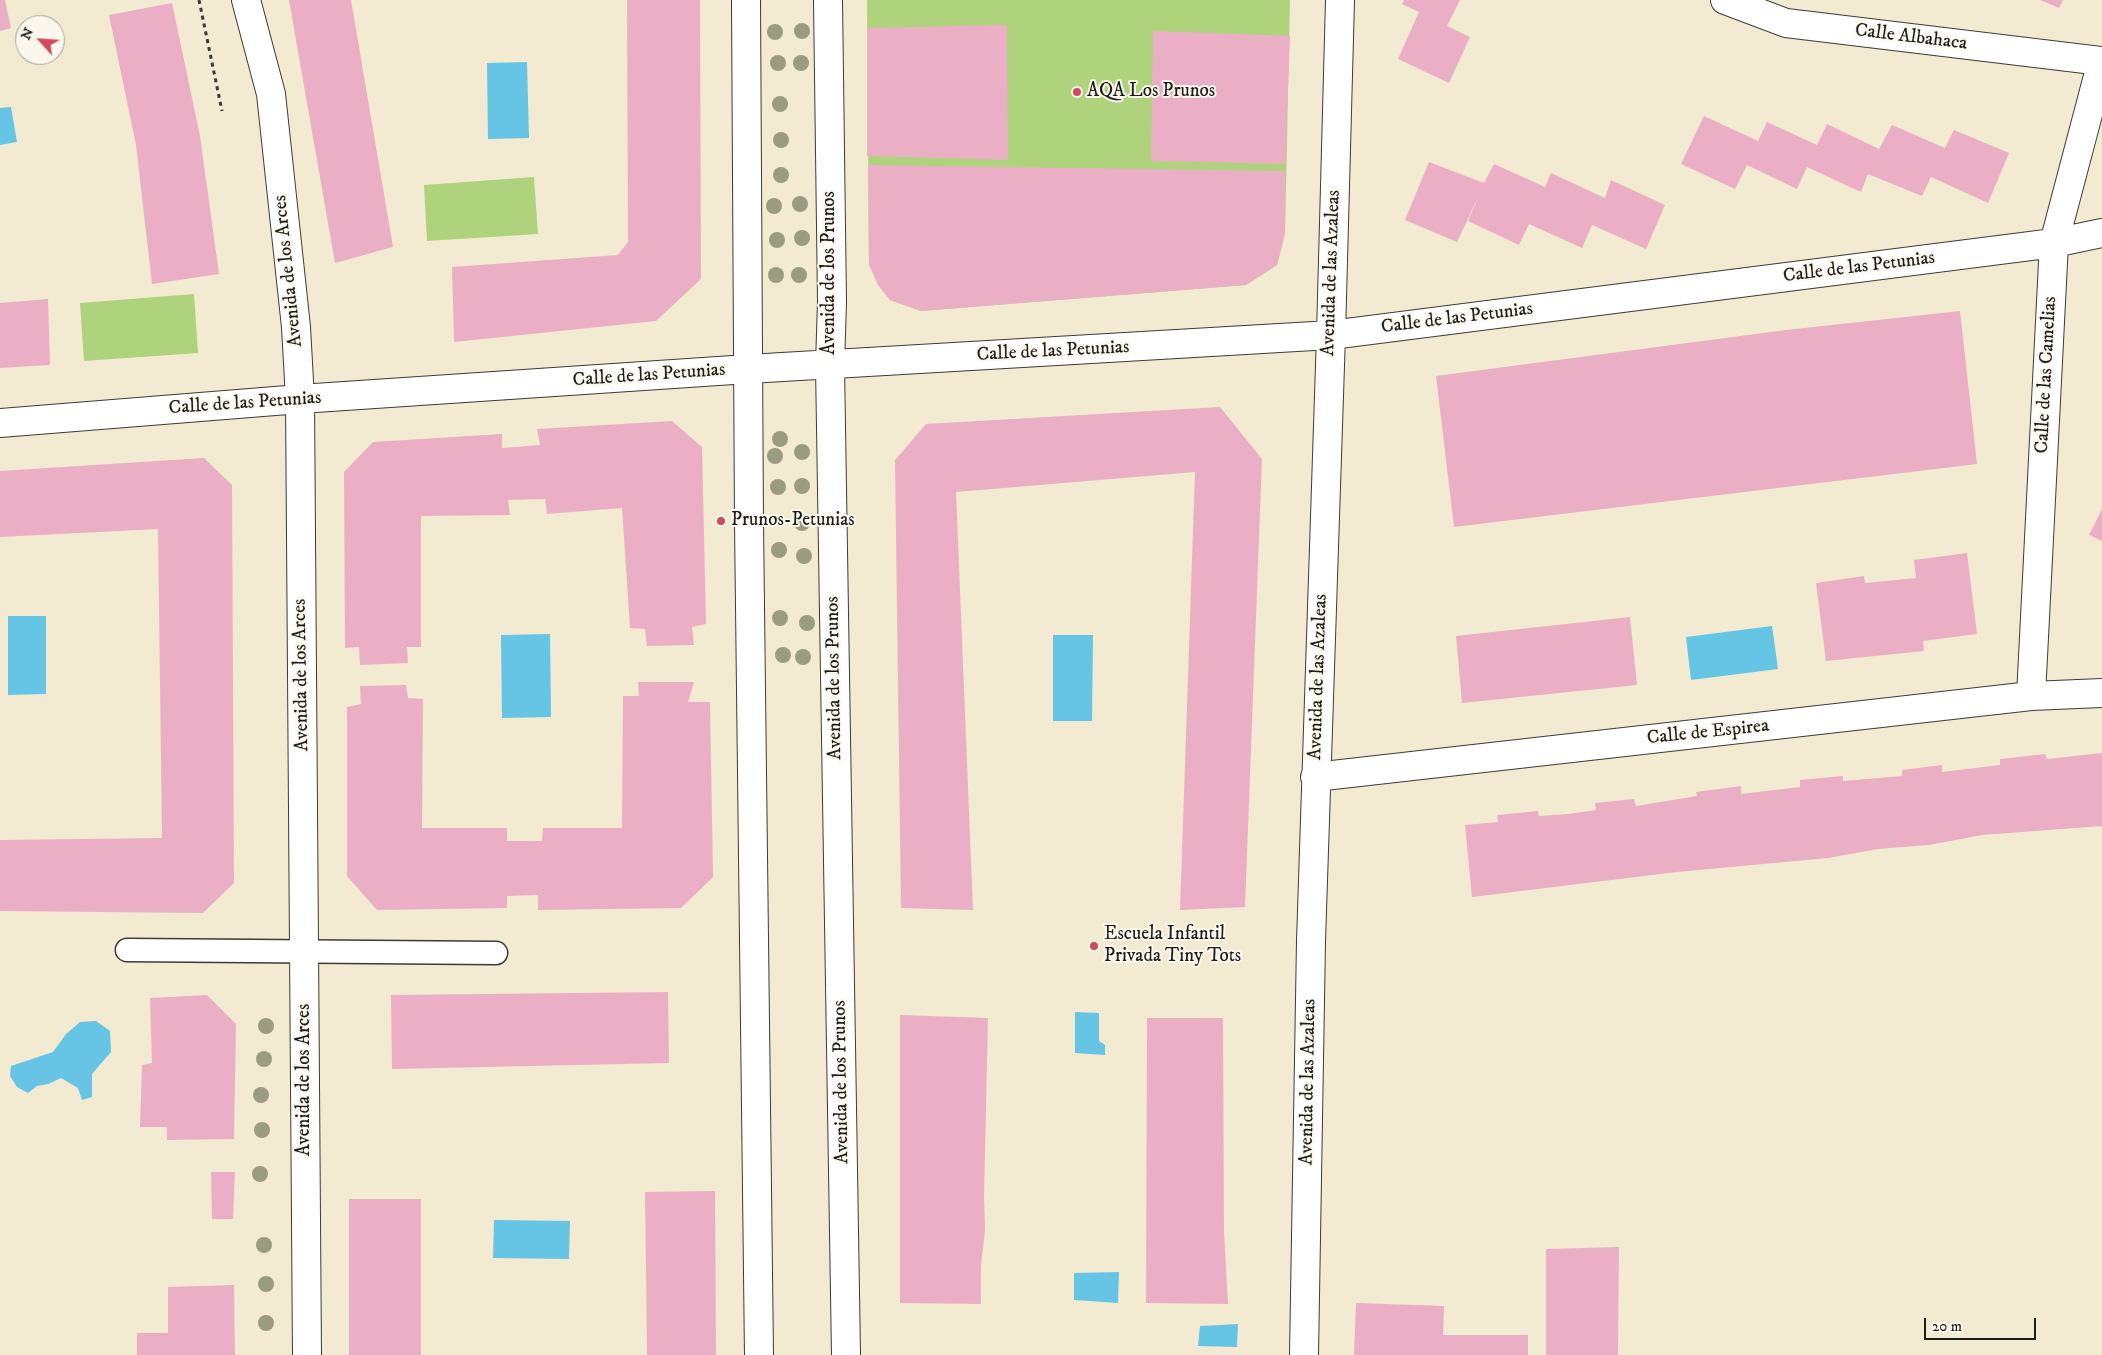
<!DOCTYPE html>
<style>
body{margin:0}
#map{position:relative;width:2102px;height:1355px;overflow:hidden;background:#f3ead2;font-family:"IM FELL DW Pica",serif}
canvas{display:block}
.north{position:absolute;left:15px;top:15px;width:50px;height:50px;box-sizing:border-box;background:#fbf7ec;border:1px solid #a29f99;border-radius:50%;rotate:296deg;font-size:14px;font-weight:700;line-height:20px;text-align:center;color:#1c1c1c}
.north::after{content:'';display:block;margin:auto;width:18px;height:22px;background:#d1495b;clip-path:polygon(50% 0,100% 100%,50% 72%,0 100%)}
.scale{position:absolute;left:1924px;top:1318px;width:112px;height:22px;box-sizing:border-box;border:2px solid #1c1c1c;border-top:0;padding-left:6px;font-size:15px;line-height:18px;white-space:nowrap;color:#1c1c1c;-webkit-text-stroke:4px #fbf7ec;paint-order:stroke}
</style>
<div id="map">
<canvas width="2102" height="1355"></canvas>
<div class="north">N</div>
<div class="scale">20 m</div>
</div>
<script>
const context = document.querySelector('canvas').getContext('2d');
context.lineJoin = 'round';
function fill(path, color) { context.fillStyle = color; context.fill(path, 'evenodd'); }
const toPath = rows => new Path2D(rows.map(r => 'M' + r).join(''));
function strokePath(path, color, width, dash) { context.strokeStyle = color; context.lineWidth = width; context.lineCap = dash ? 'butt' : 'round'; context.setLineDash(dash || []); context.stroke(path); }
function write(font, color, halo, rows, align = 'center') {
  context.font = font + ' "IM FELL DW Pica",serif'; context.lineWidth = 4; context.setLineDash([]); context.textBaseline = 'middle'; context.strokeStyle = halo; context.fillStyle = color; for (const [text, x, y, turn = 0] of rows) {
    context.save(); context.translate(x, y); context.rotate((+turn || 0) * Math.PI / 180); context.textAlign = isNaN(turn) ? turn : align; if (halo) context.strokeText(text, 0, 0); context.fillText(text, 0, 0); context.restore();
  }
}
const green = toPath([
 [867,0,1290,0,1285,233,1277,265,1246,285,921,311,890,300,869,265],
 [534,177,538,234,427,241,424,185],
 [194,294,198,353,84,361,80,303]
]);
const water = toPath([
 [527,62,529,138,488,139,487,63],
 [11,107,17,142,0,145,0,108],
 [8,616,46,616,46,694,8,695],
 [1772,626,1778,669,1691,680,1686,637],
 [550,634,551,717,502,718,501,635],
 [1053,635,1093,635,1092,721,1053,721],
 [1075,1012,1099,1013,1099,1041,1105,1045,1105,1055,1075,1053],
 [96,1021,110,1031,111,1052,92,1074,92,1097,82,1100,78,1088,61,1078,48,1084,37,1086,28,1093,17,1087,10,1076,11,1066,53,1052,66,1034,80,1022],
 [494,1220,570,1221,569,1259,493,1258],
 [1119,1272,1118,1303,1074,1300,1074,1273],
 [1238,1324,1237,1347,1198,1346,1200,1326]
]);
const building = toPath([
 [0,0,5,0,11,28,0,31],
 [289,0,351,0,393,247,335,263],
 [627,0,700,0,701,279,656,321,454,342,452,267,618,255,628,242],
 [1404,0,1460,0,1447,26,1470,37,1449,83,1398,59,1419,12,1402,4],
 [2040,0,2063,0,2059,8],
 [172,3,200,136,219,274,152,284,136,145,109,15],
 [1007,25,1008,160,867,156,867,28],
 [1153,31,1290,36,1285,164,1151,161],
 [1704,116,1758,141,1767,122,1817,145,1827,124,1879,149,1892,125,1945,148,1954,130,2009,153,1988,203,1931,177,1922,196,1868,174,1861,192,1807,167,1797,189,1747,165,1735,189,1681,164],
 [1429,162,1484,183,1494,164,1545,187,1551,173,1605,198,1611,180,1665,205,1646,249,1592,225,1582,248,1529,224,1519,245,1468,221,1479,195,1457,242,1405,220],
 [868,165,1285,171,1285,233,1277,265,1246,285,921,311,890,300,878,285,869,265],
 [48,299,50,365,0,368,0,303],
 [1960,311,1977,464,1454,527,1436,376,1786,330],
 [1220,407,1262,459,1245,907,1180,910,1195,472,956,492,973,910,901,908,895,460,926,424],
 [672,421,702,447,706,624,692,627,694,645,647,646,645,629,630,628,622,508,547,514,545,499,508,500,510,515,421,516,421,647,407,647,408,663,360,665,359,647,345,648,344,472,373,442,502,434,502,448,540,445,537,429],
 [204,458,232,485,234,883,203,913,0,911,0,840,162,838,158,529,0,537,0,471],
 [2102,509,2102,541,2089,535],
 [1967,553,1977,634,1923,641,1924,651,1826,661,1816,583,1864,576,1865,583,1916,578,1914,560],
 [1630,617,1637,685,1462,703,1456,636],
 [638,682,694,682,688,702,710,702,713,877,681,908,538,910,538,895,507,896,507,908,377,910,347,876,347,707,361,704,360,686,406,685,408,698,423,699,422,828,507,828,507,841,542,841,543,828,622,828,623,696,639,696],
 [2102,753,2102,826,1982,835,1929,845,1878,849,1828,858,1677,872,1472,897,1465,825,1498,822,1497,815,1538,811,1539,816,1568,814,1596,810,1595,803,1634,799,1636,806,1697,796,1696,792,1741,786,1741,794,1800,787,1800,780,1843,776,1843,781,1902,776,1902,770,1942,765,1942,772,2000,765,2000,759,2045,754,2047,759],
 [668,992,669,1063,392,1069,391,995],
 [207,995,236,1024,234,1139,167,1140,167,1127,140,1127,142,1065,152,1063,150,998],
 [900,1015,988,1018,984,1196,985,1230,981,1266,981,1304,900,1303],
 [1147,1018,1223,1018,1224,1232,1228,1304,1146,1303],
 [211,1172,235,1172,233,1219,212,1219],
 [715,1191,716,1355,647,1355,645,1192],
 [349,1199,421,1199,421,1355,349,1355],
 [1619,1247,1618,1355,1546,1355,1546,1249],
 [234,1285,235,1355,137,1355,137,1333,168,1333,168,1287],
 [1356,1303,1444,1306,1443,1335,1528,1335,1528,1355,1354,1355]
]);
const path = toPath([
 [199,0,222,111]
]);
const service = toPath([
 [127,950,496,953]
]);
const minor = toPath([
 [246,0,271,94,296,327,300,399,307,1355],
 [746,0,749,523,759,1355],
 [828,0,832,302,830,365,846,1355],
 [1725,0,1786,23,2102,61],
 [0,423,300,399,748,369,1331,335,2054,243,2102,233],
 [2031,696,2054,243,2102,61],
 [1315,777,2031,696,2102,693],
 [1304,1355,1311,941,1331,335,1340,0]
]);
const trees = [
 [802,31],
 [775,32],
 [778,63],
 [801,63],
 [780,104],
 [781,140],
 [781,175],
 [800,204],
 [774,206],
 [802,238],
 [777,240],
 [776,275],
 [799,275],
 [780,439],
 [802,452],
 [775,456],
 [802,486],
 [778,487],
 [802,523],
 [779,550],
 [804,556],
 [780,618],
 [807,623],
 [783,655],
 [803,657],
 [266,1026],
 [264,1059],
 [261,1095],
 [262,1130],
 [260,1174],
 [264,1245],
 [266,1284],
 [266,1323]
];
const markers = [
 [1077,92,5,"#d1495b"],
 [721,521,5,"#d1495b"],
 [1094,946,5,"#d1495b"]
];
const streetNames = [
 ["Calle Albahaca",1911,38,7],
 ["Calle de las Petunias",1859,268,-7],
 ["Avenida de los Arces",289,271,-96],
 ["Avenida de los Prunos",830,273,-90],
 ["Avenida de las Azaleas",1332,273,-88],
 ["Calle de las Petunias",1457,319,-7],
 ["Calle de las Petunias",1053,352,-3],
 ["Calle de las Camelias",2047,375,-87],
 ["Calle de las Petunias",649,376,-4],
 ["Calle de las Petunias",245,404,-4],
 ["Avenida de los Arces",302,675,-91],
 ["Avenida de las Azaleas",1319,677,-88],
 ["Avenida de los Prunos",835,678,-91],
 ["Calle de Espirea",1708,733,-6],
 ["Avenida de los Arces",305,1080,-90],
 ["Avenida de los Prunos",842,1082,-91],
 ["Avenida de las Azaleas",1309,1082,-89]
];
const poiNames = [
 ["AQA Los Prunos",1087,92],
 ["Prunos-Petunias",731,521],
 ["Escuela Infantil",1104,935],
 ["Privada Tiny Tots",1104,957]
];
fill(green, '#aed37c');
fill(water, '#66c4e4');
fill(building, '#eaafc5');
strokePath(service, '#3c3b37', 25);
strokePath(minor, '#3c3b37', 30);
strokePath(path, '#3c3b37', 3, [4, 4]);
strokePath(service, '#fff', 22);
strokePath(minor, '#fff', 28);
context.fillStyle = '#999c81';
for (const [x, y] of trees) { context.beginPath(); context.arc(x, y, 8, 0, 2 * Math.PI); context.fill(); }
for (const [x, y, r, color] of markers) { const dot = new Path2D(); dot.arc(x, y, r, 0, 2 * Math.PI); context.fillStyle = color; context.fill(dot); strokePath(dot, '#fbf7ec', 2); }
write('19px', '#1c1c1c', '#fbf7ec', streetNames);
write('19px', '#1c1c1c', '#fbf7ec', poiNames, 'left');
</script>
